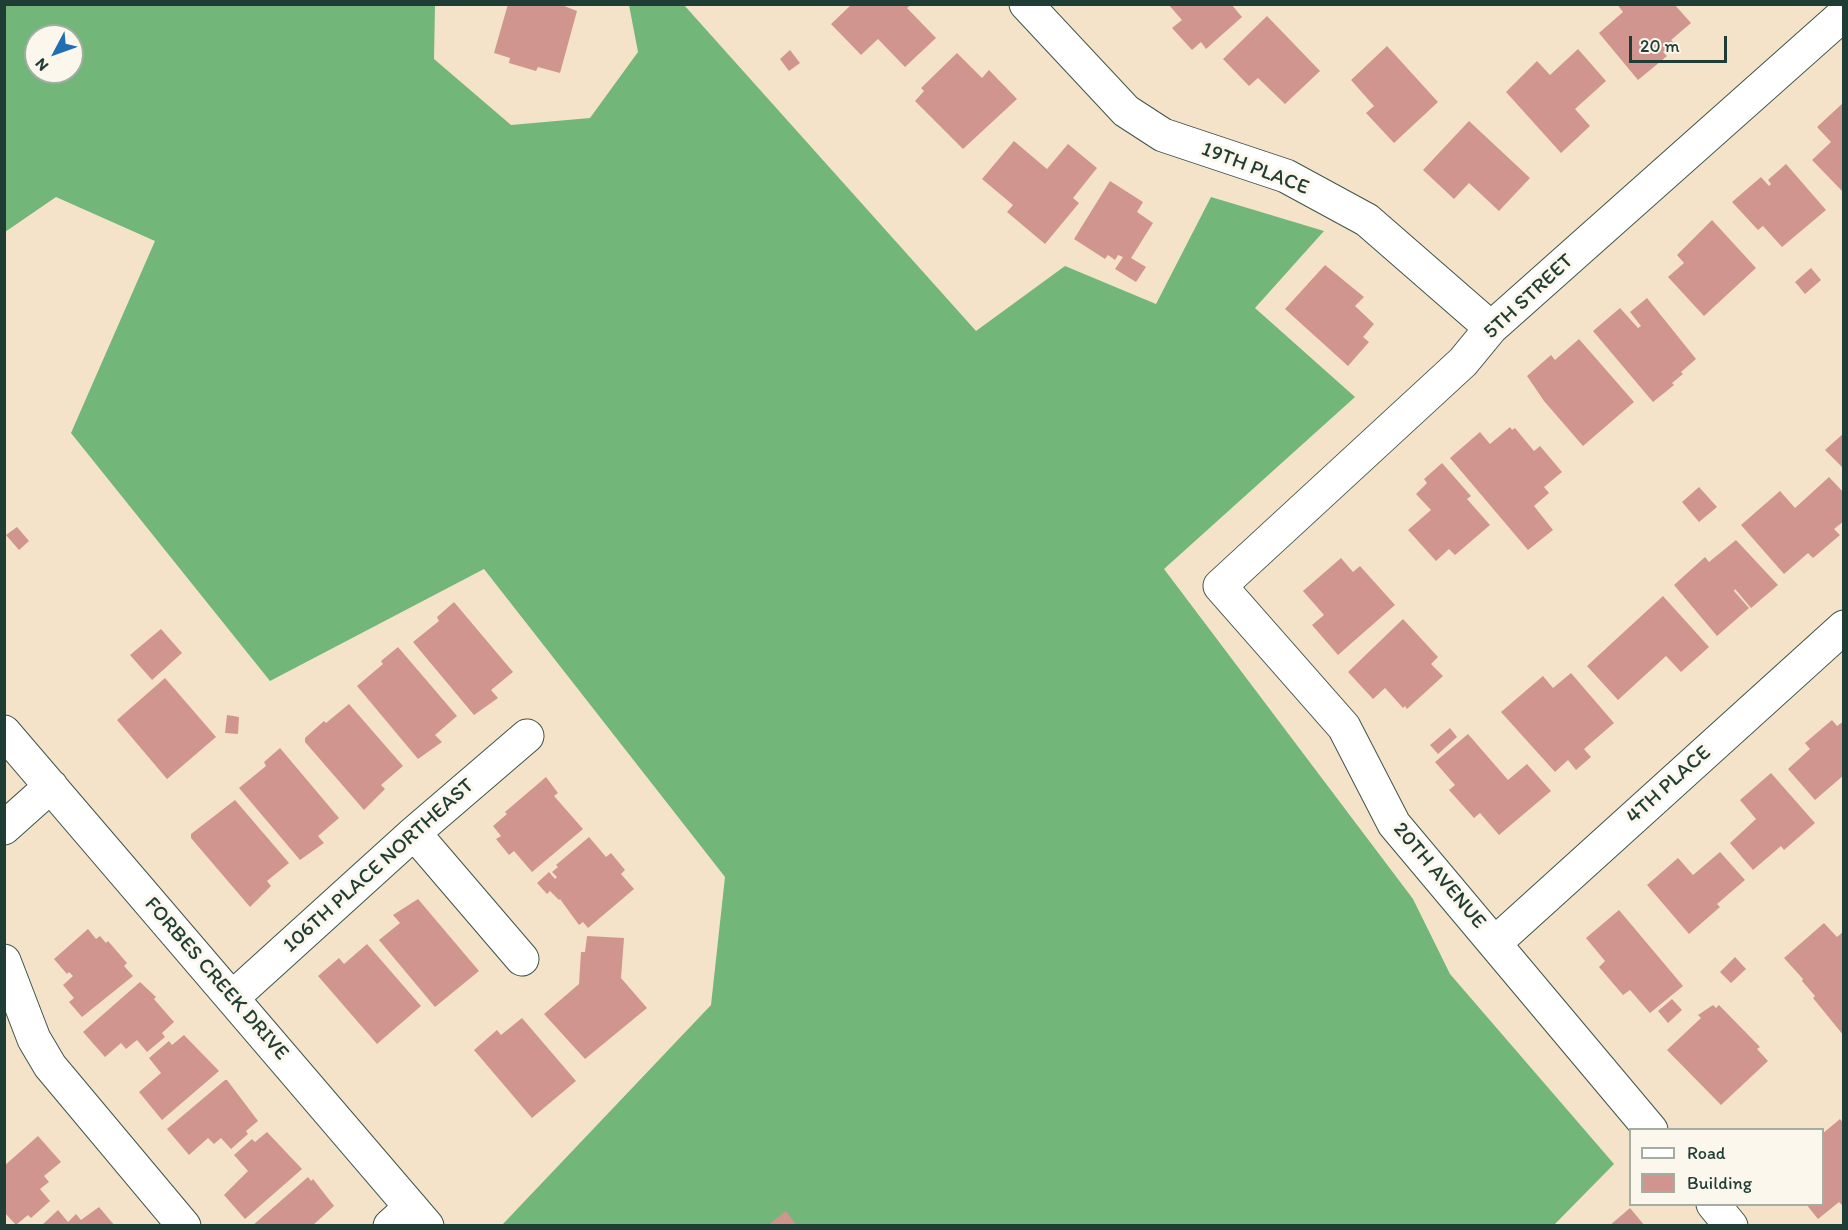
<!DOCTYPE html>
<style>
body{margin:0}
#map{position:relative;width:1848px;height:1230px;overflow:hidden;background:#f4e3c9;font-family:Itim,sans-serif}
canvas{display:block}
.frame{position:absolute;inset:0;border:6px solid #1f3d34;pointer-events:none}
.legend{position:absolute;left:1629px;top:1128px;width:195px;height:78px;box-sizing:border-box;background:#fbf7ec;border:2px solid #a3ada2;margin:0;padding:8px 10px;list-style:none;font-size:18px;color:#1f3d34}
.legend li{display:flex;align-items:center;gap:12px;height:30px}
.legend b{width:30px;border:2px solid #a3ada2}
.north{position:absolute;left:24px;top:24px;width:60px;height:60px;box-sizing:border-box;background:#fbf7ec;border:2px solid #a3ada2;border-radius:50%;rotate:229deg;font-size:16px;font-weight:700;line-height:24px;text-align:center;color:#1f3d34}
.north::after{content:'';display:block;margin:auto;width:21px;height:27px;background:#1f6fb2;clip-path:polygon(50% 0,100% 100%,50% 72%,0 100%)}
.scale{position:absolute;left:1629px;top:36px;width:98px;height:27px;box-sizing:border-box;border:3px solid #1f3d34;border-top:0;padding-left:8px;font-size:18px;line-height:21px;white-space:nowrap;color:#1f3d34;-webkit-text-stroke:4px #fbf7ec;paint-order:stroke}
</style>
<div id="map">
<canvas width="1848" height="1230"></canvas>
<div class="frame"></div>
<ul class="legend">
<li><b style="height:8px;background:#fff"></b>Road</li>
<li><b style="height:16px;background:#d1958f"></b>Building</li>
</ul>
<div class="north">N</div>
<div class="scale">20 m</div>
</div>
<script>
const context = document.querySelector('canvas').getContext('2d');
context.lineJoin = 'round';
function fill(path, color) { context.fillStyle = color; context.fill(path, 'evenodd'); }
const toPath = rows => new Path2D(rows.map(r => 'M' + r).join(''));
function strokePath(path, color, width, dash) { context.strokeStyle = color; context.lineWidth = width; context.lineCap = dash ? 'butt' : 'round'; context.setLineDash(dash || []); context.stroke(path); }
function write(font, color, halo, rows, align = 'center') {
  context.font = font + ' Itim,sans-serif'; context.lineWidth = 6; context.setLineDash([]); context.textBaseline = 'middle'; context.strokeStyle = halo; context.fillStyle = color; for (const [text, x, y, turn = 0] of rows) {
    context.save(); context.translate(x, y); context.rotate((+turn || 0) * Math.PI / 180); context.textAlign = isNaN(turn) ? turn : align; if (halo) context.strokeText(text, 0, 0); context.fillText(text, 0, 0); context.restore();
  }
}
const forest = toPath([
 [5,4,435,5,434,59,511,125,590,118,638,52,629,5,684,5,976,331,1065,266,1156,304,1211,197,1324,231,1255,308,1355,397,1164,569,1413,899,1450,974,1614,1164,1554,1225,502,1225,711,1005,725,877,484,569,270,681,71,433,155,241,56,197,5,232],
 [36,36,72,36,72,72,36,72]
]);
const building = toPath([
 [508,4,559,4,577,11,560,73,538,67,536,71,509,63,510,58,494,53],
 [852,4,912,4,907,8,936,38,905,67,878,39,861,55,831,24],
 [1168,4,1231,4,1242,17,1206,49,1201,42,1192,50,1172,28,1182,20],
 [1617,4,1674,4,1691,23,1671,40,1674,43,1663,52,1667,56,1638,80,1599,33,1623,12],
 [1267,16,1320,71,1285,104,1258,78,1249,86,1223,59],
 [1387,46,1438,102,1394,143,1366,113,1374,106,1351,80],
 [1578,49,1606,81,1575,109,1590,126,1561,153,1506,92,1537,61,1550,75],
 [790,50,800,63,789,71,780,59],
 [957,53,982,78,989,70,1017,99,963,149,915,101,924,91,921,88],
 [1844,102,1844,193,1812,160,1831,142,1817,127],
 [1469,121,1530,178,1499,211,1469,183,1454,199,1423,170],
 [1014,141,1047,169,1068,144,1097,168,1073,198,1079,203,1045,244,1007,212,1013,205,982,179],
 [1786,164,1826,210,1782,247,1763,226,1758,230,1732,202,1761,177,1769,186,1771,184,1768,180],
 [1110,181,1143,202,1137,212,1153,223,1131,258,1146,267,1136,282,1115,269,1123,257,1118,255,1115,260,1108,255,1105,259,1074,239],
 [1712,220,1756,268,1704,316,1668,277,1684,263,1677,255],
 [1325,265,1364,297,1355,306,1374,324,1363,337,1369,342,1348,366,1285,309],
 [1811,268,1821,280,1805,294,1795,282],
 [1647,298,1696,359,1681,372,1683,374,1672,383,1674,385,1653,402,1593,331,1620,308,1638,328,1641,326,1630,312],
 [1579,339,1634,402,1583,446,1544,401,1527,376,1551,355,1555,360],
 [1510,427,1512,430,1515,428,1534,451,1540,446,1562,472,1544,487,1549,493,1534,506,1553,530,1528,550,1450,458,1480,432,1490,444],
 [1844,433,1844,469,1825,450],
 [1442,463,1471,496,1467,499,1490,525,1455,555,1449,549,1436,561,1408,530,1431,510,1416,494,1427,483,1424,479],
 [1829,477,1844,493,1844,521,1834,529,1840,535,1813,558,1808,553,1784,574,1741,525,1780,491,1795,508],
 [1699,487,1717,507,1699,522,1682,502],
 [17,527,29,541,19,550,6,535],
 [1736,540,1778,585,1751,608,1735,589,1734,591,1749,608,1717,636,1674,585,1705,557,1709,562],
 [1341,558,1353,572,1360,566,1395,605,1338,655,1312,625,1324,615,1303,591],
 [1663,596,1709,647,1681,672,1666,656,1618,700,1587,666],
 [454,602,513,672,491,690,498,698,474,715,413,642,439,621,437,617],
 [1403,619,1438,657,1431,664,1443,676,1407,709,1405,706,1403,708,1385,688,1373,699,1348,672],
 [161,629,182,653,152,680,130,655],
 [398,647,457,716,435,735,442,742,418,759,357,686,383,664,381,661],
 [1571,673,1614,723,1584,749,1591,757,1576,770,1568,760,1555,772,1501,712,1543,676,1553,688],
 [165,678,216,737,167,779,117,720],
 [349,704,403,766,381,785,385,789,364,810,305,742,305,738,324,721,326,723],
 [227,715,239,717,238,734,225,733],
 [1832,720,1837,726,1844,721,1844,775,1815,800,1788,769,1810,749,1805,743],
 [1450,728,1457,737,1438,754,1430,745],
 [1468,734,1508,780,1527,764,1551,791,1499,835,1480,813,1474,818,1449,790,1455,785,1435,762],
 [280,748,339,818,318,836,324,843,300,860,239,788,266,766,264,762],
 [1771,773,1815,823,1784,850,1781,846,1753,870,1730,843,1756,819,1740,800],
 [546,777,558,793,554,796,583,829,532,872,514,851,509,855,496,839,501,836,493,826,507,814,505,812],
 [235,800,289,863,267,881,271,886,250,907,191,838,191,834],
 [589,837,606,857,611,853,625,870,621,874,634,889,588,928,583,922,579,925,560,899,559,900,550,891,547,894,537,883,549,872,555,879,557,877,552,872,558,867,556,865],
 [1720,852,1745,880,1717,904,1720,907,1689,934,1647,885,1678,858,1693,875],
 [418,899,479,971,435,1007,379,940,400,923,393,915],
 [1619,910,1683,986,1650,1013,1630,990,1623,995,1599,967,1605,961,1586,938],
 [1824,923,1837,937,1844,931,1844,1036,1813,998,1815,996,1802,981,1803,979,1784,958],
 [88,929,96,939,100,936,106,943,108,941,127,963,124,966,133,976,82,1017,69,1002,74,998,63,985,73,976,69,972,67,974,54,959],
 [587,936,624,938,621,978,647,1008,585,1059,544,1014,579,984,581,952,585,952],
 [367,944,421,1006,377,1044,318,976,339,958,344,964],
 [1735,957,1746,969,1731,983,1720,972],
 [140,982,156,997,154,999,174,1022,162,1033,165,1037,147,1052,137,1040,126,1049,121,1043,105,1057,83,1032],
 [1672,999,1682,1010,1668,1023,1658,1011],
 [1713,1005,1716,1008,1719,1005,1760,1047,1757,1049,1768,1061,1721,1105,1667,1050,1701,1018,1698,1015],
 [522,1018,576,1081,532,1118,474,1050,497,1030,501,1035],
 [184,1035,219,1071,162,1120,139,1092,161,1073,149,1058,169,1041,172,1045],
 [225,1080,227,1080,258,1121,246,1131,248,1134,231,1149,221,1138,214,1144,208,1138,189,1155,167,1129],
 [1840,1119,1844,1124,1844,1207,1839,1202,1818,1219,1806,1204,1822,1204,1822,1134],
 [267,1132,302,1169,245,1219,224,1195,248,1171,234,1155,252,1139,255,1142],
 [38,1136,61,1162,44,1176,49,1182,40,1189,50,1201,31,1218,28,1215,16,1225,4,1212,4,1166],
 [308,1177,311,1181,313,1179,334,1206,312,1226,252,1226],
 [99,1207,115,1226,41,1226,58,1210,68,1222,76,1214,81,1220],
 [1630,1208,1645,1226,1609,1226],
 [786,1211,797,1226,767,1226]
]);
const minor = toPath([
 [1026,4,1126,111,1163,135,1286,176,1367,220,1491,328],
 [4,732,427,1226],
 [4,828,51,786],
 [414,833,522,959],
 [1495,943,1844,627],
 [4,961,34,1039,50,1066,184,1226],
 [232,998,414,833,527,736],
 [1651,1130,1394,824,1344,727,1220,586,1463,362,1491,328,1844,14],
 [1713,1204,1731,1226],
 [390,1226,411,1207]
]);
const streetNames = [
 ["19TH PLACE",1255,169,21],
 ["5TH STREET",1529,297,-43],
 ["4TH PLACE",1669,785,-42],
 ["106TH PLACE NORTHEAST",379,866,-42],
 ["20TH AVENUE",1439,876,50],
 ["FORBES CREEK DRIVE",216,979,49]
];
fill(forest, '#72b679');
fill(building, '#d1958f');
strokePath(minor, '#3f564a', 35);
strokePath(minor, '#fff', 33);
write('21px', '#1f3d34', '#fbf7ec', streetNames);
</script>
